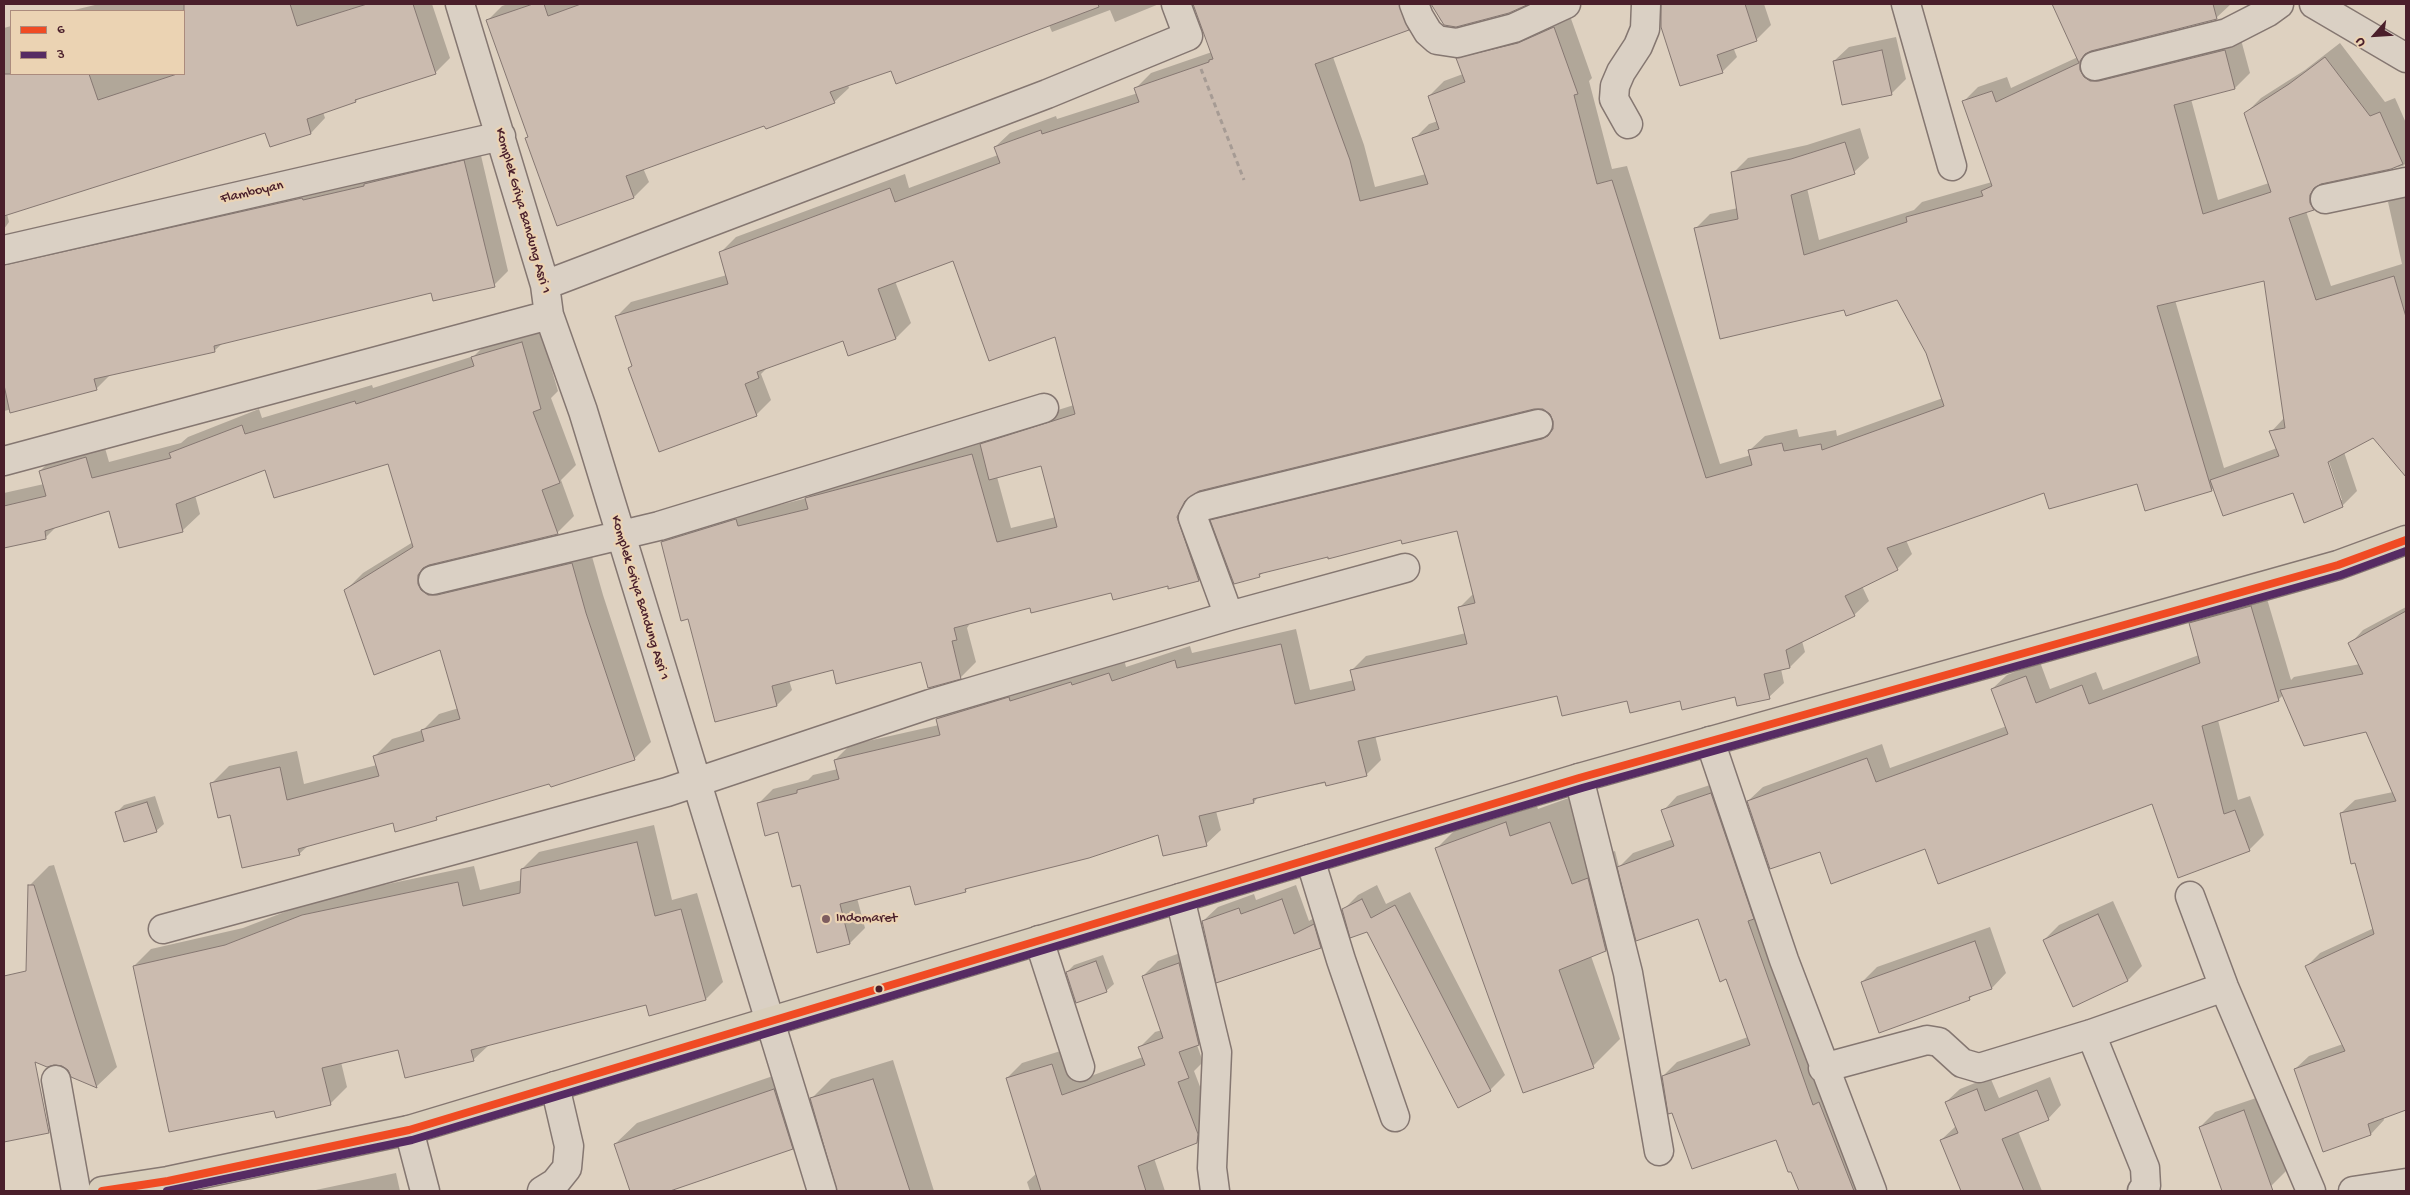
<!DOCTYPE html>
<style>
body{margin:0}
#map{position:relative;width:2410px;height:1195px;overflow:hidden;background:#ded1c0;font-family:"Gochi Hand",sans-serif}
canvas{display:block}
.frame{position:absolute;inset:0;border:5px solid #4a1f2b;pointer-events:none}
.legend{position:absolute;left:10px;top:10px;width:175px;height:65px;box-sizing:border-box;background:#ebd3b3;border:1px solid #ab8b7d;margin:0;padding:6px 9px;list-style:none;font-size:15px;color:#4a1f2b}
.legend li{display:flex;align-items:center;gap:10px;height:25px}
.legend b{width:25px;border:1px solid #ab8b7d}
.north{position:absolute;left:2350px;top:10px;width:50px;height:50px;-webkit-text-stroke:4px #ebd3b3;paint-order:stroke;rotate:244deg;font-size:14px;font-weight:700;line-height:20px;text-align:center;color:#4a1f2b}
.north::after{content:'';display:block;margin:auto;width:18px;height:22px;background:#4a1f2b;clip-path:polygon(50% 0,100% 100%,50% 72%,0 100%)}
</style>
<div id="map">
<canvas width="2410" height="1195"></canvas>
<div class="frame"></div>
<ul class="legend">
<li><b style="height:6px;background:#f04b23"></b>6</li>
<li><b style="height:6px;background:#562b63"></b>3</li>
</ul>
<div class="north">U</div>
</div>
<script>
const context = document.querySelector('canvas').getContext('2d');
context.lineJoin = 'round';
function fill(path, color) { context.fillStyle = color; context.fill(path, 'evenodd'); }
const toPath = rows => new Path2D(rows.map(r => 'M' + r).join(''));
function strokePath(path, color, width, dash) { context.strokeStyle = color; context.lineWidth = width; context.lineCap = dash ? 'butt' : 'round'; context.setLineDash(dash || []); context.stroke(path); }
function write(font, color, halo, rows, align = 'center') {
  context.font = font + ' "Gochi Hand",sans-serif'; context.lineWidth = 4.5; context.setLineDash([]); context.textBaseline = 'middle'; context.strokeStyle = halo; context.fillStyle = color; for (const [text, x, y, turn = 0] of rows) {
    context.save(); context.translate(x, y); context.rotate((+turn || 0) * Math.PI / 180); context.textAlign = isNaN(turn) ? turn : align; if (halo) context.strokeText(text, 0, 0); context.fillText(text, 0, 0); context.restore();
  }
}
const shadow = toPath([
 [99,4,432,4,450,58,435,73,360,97,356,101,323,112,325,118,311,133,282,142,266,132,7,214,9,222,4,229,4,28,11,26,11,74,184,74,184,11,70,11],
 [508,4,1159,4,1115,22,1110,10,1052,32,1049,25,958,58,953,63,897,83,892,69,848,85,849,88,834,102,765,124,643,168,649,182,634,197,527,138,529,136,487,21,502,6],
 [1194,4,1418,4,1423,15,1408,29,1333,57,1364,145,1375,187,1426,174,1414,139,1429,124,1438,121,1429,96,1444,81,1463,74,1458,59,1472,44,1569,13,1592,78,1589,81,1612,169,1627,166,1720,464,1751,455,1750,450,1765,436,1797,429,1799,437,1836,430,1837,436,1943,398,1927,353,1898,298,1844,308,1695,229,1710,214,1738,208,1733,173,1748,158,1807,145,1860,128,1869,158,1854,172,1807,188,1819,240,1914,210,1922,202,1992,182,1963,102,1978,87,2007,77,2011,88,2078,57,2053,4,2231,4,2216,18,2094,49,2094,55,2240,36,2250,73,2235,88,2191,99,2218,200,2269,183,2246,113,2261,98,2305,70,2340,43,2385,102,2395,98,2406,123,2406,163,2403,166,2324,182,2324,187,2328,194,2314,209,2306,211,2331,286,2402,264,2388,202,2406,187,2406,452,2389,456,2373,437,2344,452,2357,491,2342,506,2294,492,2214,488,2211,490,2137,482,2045,492,1906,540,1912,554,1897,569,1862,586,1869,601,1854,615,1802,641,1805,652,1790,667,1781,669,1784,683,1769,697,1736,696,1628,700,1558,694,1375,735,1381,760,1366,775,1259,796,1254,802,1216,811,1221,830,1206,844,1159,833,970,886,965,891,911,884,857,898,865,928,850,943,801,884,779,831,758,804,773,789,808,780,813,775,838,769,835,760,850,745,939,725,937,719,952,704,1124,659,1126,667,1190,646,1192,653,1296,629,1310,690,1354,680,1351,671,1366,656,1466,633,1460,607,1474,593,1458,530,1402,539,1329,555,1264,572,1259,576,1212,521,1227,506,1554,426,1554,420,1550,412,1542,408,1534,408,1196,491,1192,501,1214,565,1199,580,1169,587,1168,584,1112,591,1030,607,971,622,967,628,976,662,961,677,922,661,834,669,789,680,792,690,777,705,689,618,662,542,677,527,751,505,752,512,807,498,822,484,1074,405,1056,335,954,259,895,281,911,323,896,338,849,355,843,340,769,366,761,374,771,400,756,415,630,368,633,365,616,317,631,302,727,275,721,252,736,237,905,174,909,188,998,155,995,147,1010,133,1056,116,1057,119,1138,93,1136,88,1151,73,1212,52],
 [2265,280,2284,418,2271,432,2277,448,2224,468,2175,300],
 [2327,456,2342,500,2340,500,2325,457],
 [1042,465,1056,517,1011,528,997,477],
 [1432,4,1514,4,1504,13,1441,21],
 [1666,4,1764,4,1771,25,1756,40,1733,47,1737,57,1722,72,1663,7],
 [1896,37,1906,79,1891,94,1834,61,1849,47],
 [479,147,508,271,494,285,432,292,224,342,214,351,111,374,96,389,4,411,4,241],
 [539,326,558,391,551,398,576,465,561,480,574,516,557,533,435,562,435,567,589,546,603,595,651,742,634,759,440,814,436,819,394,822,309,845,299,854,231,814,212,783,229,766,297,751,304,784,377,765,375,756,392,739,423,730,439,714,459,708,441,648,346,590,363,573,413,542,389,463,266,468,195,495,200,514,182,531,110,509,58,525,46,537,4,547,4,493,44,484,40,471,57,454,103,441,109,462,181,443,188,437,259,409,262,418,372,385,373,388,474,356,490,340],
 [2265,592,2291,680,2294,677,2360,664,2350,644,2363,630,2406,607,2406,1108,2383,1117,2384,1120,2371,1134,2324,1150,2295,1069,2309,1056,2343,1044,2307,966,2320,953,2374,928,2341,813,2355,800,2393,792,2367,731,2283,695,2278,700,2218,720,2238,800,2250,796,2264,835,2249,850,2152,802,1926,848,1821,850,1748,801,1763,787,1882,744,1890,768,2007,726,1992,689,2007,675,2040,662,2050,689,2096,672,2103,690,2199,655,2190,623,2205,609],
 [1725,780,1874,1191,1800,1191,1777,1138,1663,1076,1677,1062,1748,1037,1727,978,1698,918,1633,923,1606,950,1591,956,1620,1039,1593,1066,1437,848,1464,821,1533,796,1538,809,1577,795,1599,857,1615,851,1619,867,1633,853,1673,839,1663,811,1677,796],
 [155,796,164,824,156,831,117,812,124,805],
 [654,825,672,900,697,893,723,982,706,999,650,1014,647,1003,489,1045,473,1060,398,1048,341,1062,347,1087,330,1104,275,1109,134,966,151,949,243,928,321,898,474,866,480,890,522,880,522,869,539,852],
 [54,865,117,1067,97,1086,72,1076,29,886,49,866],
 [1296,885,1309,921,1328,910,1335,932,1320,947,1203,921,1218,907,1254,894,1256,900],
 [1377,885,1386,904,1410,892,1505,1075,1490,1090,1458,1106,1367,931,1343,910,1358,895],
 [2113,901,2142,966,2128,980,2074,1005,2044,940,2059,925],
 [1990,927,2006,973,1992,988,1975,994,1969,999,1862,982,1877,967],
 [1194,948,1214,1029,1197,1045,1203,1062,1194,1071,1212,1118,1212,1127,1197,1142,1154,1158,1165,1191,1030,1191,1027,1182,1037,1173,1007,1078,1022,1063,1067,1049,1077,1081,1143,1057,1140,1047,1155,1032,1162,1030,1143,976,1158,961],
 [1103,955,1114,984,1106,991,1067,972,1074,965],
 [4,1009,29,1121,11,1139,4,1141],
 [893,1060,934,1191,838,1191,811,1099,831,1079],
 [796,1068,814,1126,792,1148,666,1191,632,1191,615,1144,637,1123],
 [1990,1077,1999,1098,2050,1077,2061,1105,2048,1119,2018,1131,2042,1191,1962,1191,1941,1140,1956,1126,1946,1102,1960,1089],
 [2259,1097,2286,1171,2271,1186,2256,1191,2223,1191,2200,1127,2215,1112],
 [396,1173,400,1191,310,1191,311,1191]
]);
const building = toPath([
 [184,4,290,4,297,26,367,4,413,4,436,74,355,100,356,102,307,119,311,134,270,147,265,133,4,216,4,74,89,74,98,100,177,74,184,74,184,4],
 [533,4,544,4,548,16,581,4,1098,4,1099,7,896,84,891,71,830,92,835,103,766,129,764,126,626,176,634,198,557,226,525,138,528,137,486,20,533,4],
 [1193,4,1399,4,1409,30,1315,64,1350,160,1360,201,1428,184,1412,138,1439,129,1428,96,1465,82,1456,58,1518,43,1554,27,1578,94,1574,95,1597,184,1612,180,1706,478,1752,465,1748,450,1782,443,1784,451,1821,444,1822,450,1944,406,1926,353,1897,300,1846,316,1844,310,1720,339,1694,228,1738,219,1731,172,1791,159,1845,142,1855,174,1791,195,1804,255,1907,222,1906,217,1983,196,1981,191,1992,186,1962,101,1992,91,1996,102,2079,63,2052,4,2213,4,2217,19,2091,51,2085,54,2080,61,2080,70,2084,77,2090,81,2099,81,2225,50,2235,89,2174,105,2203,214,2271,192,2244,113,2289,84,2325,57,2370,116,2380,112,2403,164,2391,169,2321,184,2314,188,2310,195,2310,203,2314,210,2289,218,2316,300,2394,276,2406,317,2406,477,2373,438,2328,462,2343,507,2304,523,2293,493,2223,516,2210,480,2279,456,2269,431,2285,428,2264,281,2157,306,2212,491,2145,511,2137,484,2049,509,2044,493,1887,548,1898,570,1845,596,1855,616,1786,650,1790,668,1764,674,1770,699,1737,706,1735,697,1682,710,1680,701,1630,713,1627,701,1562,716,1557,696,1358,741,1367,776,1326,786,1325,782,1253,799,1254,803,1199,816,1207,846,1163,856,1158,835,1089,858,965,889,966,892,915,905,910,886,840,904,850,944,817,953,800,885,792,887,778,832,765,836,757,803,797,793,797,790,839,779,834,760,940,735,936,719,1009,697,1010,701,1071,682,1072,685,1109,673,1112,681,1175,660,1177,668,1281,644,1295,704,1355,690,1350,670,1467,644,1458,607,1475,603,1457,531,1402,544,1401,540,1328,559,1328,557,1259,574,1260,577,1234,584,1210,520,1542,439,1548,436,1553,429,1553,421,1550,414,1543,409,1534,409,1199,491,1185,501,1177,517,1199,581,1168,589,1168,586,1113,600,1111,593,1031,613,1030,608,954,628,957,640,952,641,961,679,928,688,921,662,836,684,833,670,772,686,777,706,715,722,688,619,681,621,661,542,736,519,738,526,808,509,805,498,972,454,997,542,1057,527,1041,466,989,480,980,444,1075,414,1055,337,989,361,953,261,878,289,896,339,848,356,843,341,757,372,759,378,745,384,757,416,659,452,628,368,632,366,615,316,728,284,719,252,890,188,895,202,1000,163,994,147,1041,130,1042,134,1139,102,1134,88,1209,62,1209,60,1213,59,1193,4],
 [1431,4,1529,4,1509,13,1456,27,1444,25,1431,4],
 [1661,4,1745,4,1757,41,1717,55,1723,73,1680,86,1661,27,1661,4],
 [1882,50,1892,95,1842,105,1833,61,1882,50],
 [464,160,495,287,433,301,431,293,214,346,215,352,94,379,97,390,10,413,4,385,4,265,302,198,303,200,364,186,364,184,464,160],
 [522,342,541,409,533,412,560,483,542,490,558,534,429,565,423,568,418,575,418,584,421,590,428,595,437,595,572,563,586,613,635,760,551,787,549,784,436,817,437,820,395,832,393,823,298,849,300,855,242,868,230,815,218,818,210,783,280,767,287,800,379,776,373,756,424,741,421,730,460,719,440,650,374,675,344,590,413,547,388,464,274,498,265,470,176,504,183,532,119,548,109,511,45,531,46,539,4,548,4,506,46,496,39,471,86,457,92,478,171,458,169,453,242,425,245,434,355,401,356,404,474,366,471,357,522,342],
 [2251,606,2279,701,2202,726,2224,814,2235,810,2250,851,2178,878,2152,804,1938,884,1925,849,1831,884,1820,852,1770,869,1747,801,1867,758,1876,782,2008,734,1991,689,2026,676,2036,703,2082,685,2089,704,2200,663,2189,623,2251,606],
 [2406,611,2406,1110,2368,1124,2371,1135,2323,1152,2294,1069,2345,1051,2305,966,2374,934,2355,863,2351,864,2340,813,2396,801,2366,732,2304,746,2280,690,2363,674,2348,643,2406,611],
 [1711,793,1754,919,1748,921,1813,1105,1819,1102,1854,1191,1799,1191,1791,1172,1788,1172,1776,1140,1692,1169,1672,1113,1668,1114,1662,1076,1750,1045,1726,979,1720,982,1698,919,1636,941,1617,867,1674,846,1661,810,1711,793],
 [147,802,157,832,124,842,115,812,147,802],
 [1506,822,1510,836,1550,822,1572,884,1588,878,1606,951,1559,970,1594,1068,1523,1093,1435,848,1506,822],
 [637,842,655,916,681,909,706,1000,649,1016,646,1005,471,1050,474,1061,405,1078,398,1050,322,1068,331,1105,276,1118,274,1111,169,1132,133,966,225,945,302,915,458,882,463,906,520,893,521,869,637,842],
 [28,885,34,885,97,1088,71,1077,68,1070,62,1066,54,1065,47,1067,35,1062,49,1133,4,1142,4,976,26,971,28,885],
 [1282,899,1294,934,1314,924,1321,948,1216,983,1202,921,1239,908,1241,914,1282,899],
 [1362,899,1371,918,1395,905,1491,1091,1458,1108,1367,932,1350,938,1342,909,1362,899],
 [2098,914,2128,981,2073,1007,2043,940,2098,914],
 [1975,941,1992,989,1969,997,1970,1000,1879,1033,1861,982,1975,941],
 [1096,961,1107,992,1076,1003,1066,972,1096,961],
 [1179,963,1199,1045,1179,1052,1189,1078,1178,1082,1198,1134,1197,1143,1138,1166,1146,1191,1041,1191,1006,1078,1052,1064,1062,1095,1145,1065,1138,1047,1163,1038,1142,976,1179,963],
 [873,1079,910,1191,837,1191,810,1098,873,1079],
 [774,1089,793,1149,670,1191,630,1191,614,1144,774,1089],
 [1977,1089,1985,1111,2037,1090,2049,1120,2002,1139,2024,1191,1961,1191,1940,1140,1958,1133,1945,1102,1977,1089],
 [2244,1110,2268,1177,2273,1191,2222,1191,2199,1127,2244,1110]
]);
const path = toPath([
 [1201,69,1244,180]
]);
const minor = toPath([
 [460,4,545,285,549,315,583,411,822,1191],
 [1414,4,1419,17,1428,32,1437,40,1457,43,1514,28,1566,4],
 [1906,4,1952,166],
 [2314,4,2406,58],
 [2095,66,2227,33,2268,12,2279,4],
 [1628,124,1614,99,1615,86,1621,72,1638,46,1645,29,1646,4],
 [2325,199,2406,182],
 [4,250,501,136],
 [545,285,1047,94,1188,36,1176,4],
 [4,461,549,315],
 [433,580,659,526,1044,408],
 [1229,616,1193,518,1198,509,1203,506,1538,424],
 [1710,741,1784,960,1872,1191],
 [1579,778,1628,973,1659,1151],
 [1310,859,1341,960,1395,1117],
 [2190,896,2224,987,2311,1191],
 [1180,898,1217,1052,1212,1168,1215,1191],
 [163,929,667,792,930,704,1229,616,1405,568],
 [1039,940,1080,1067],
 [2091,1034,2145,1168,2146,1186,2142,1191],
 [1823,1068,1927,1040,1939,1042,1962,1063,1979,1068,2091,1034,2224,987],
 [56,1080,76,1191],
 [409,1130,425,1191],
 [542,1191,555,1183,567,1168,569,1146,555,1086],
 [2353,1191,2406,1183]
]);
const major = toPath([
 [102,1191,168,1181,409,1130,1579,778,2338,565,2406,540]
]);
const bus1 = toPath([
 [102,1191,168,1181,409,1130,1579,778,2338,565,2406,540]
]);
const bus2 = toPath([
 [167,1191,412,1140,1582,788,2341,575,2406,551]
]);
const markers = [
 [826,919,5,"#7e5d5f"],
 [879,989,4.5,"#4a1f2b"]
];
const streetNames = [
 ["Flamboyan",252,193,-13],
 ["Komplek Griya Bandung Asri 1",522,211,74],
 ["Komplek Griya Bandung Asri 1",639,598,73]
];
const poiNames = [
 ["Indomaret",836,919]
];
fill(shadow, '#0003');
fill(building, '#cbbbaf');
strokePath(building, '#857771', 1);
strokePath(minor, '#857771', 31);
strokePath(major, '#857771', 31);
strokePath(path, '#a69b94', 3, [5, 4]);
strokePath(minor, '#dad0c4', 28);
strokePath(major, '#d8cebb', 28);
strokePath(bus1, '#f04b23', 8);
strokePath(bus2, '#562b63', 8);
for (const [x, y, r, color] of markers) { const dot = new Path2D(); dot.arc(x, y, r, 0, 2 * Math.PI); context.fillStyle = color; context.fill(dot); strokePath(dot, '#ebd3b3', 2); }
write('14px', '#4a1f2b', '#ebd3b3', streetNames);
write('14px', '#4a1f2b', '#ebd3b3', poiNames, 'left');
</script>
